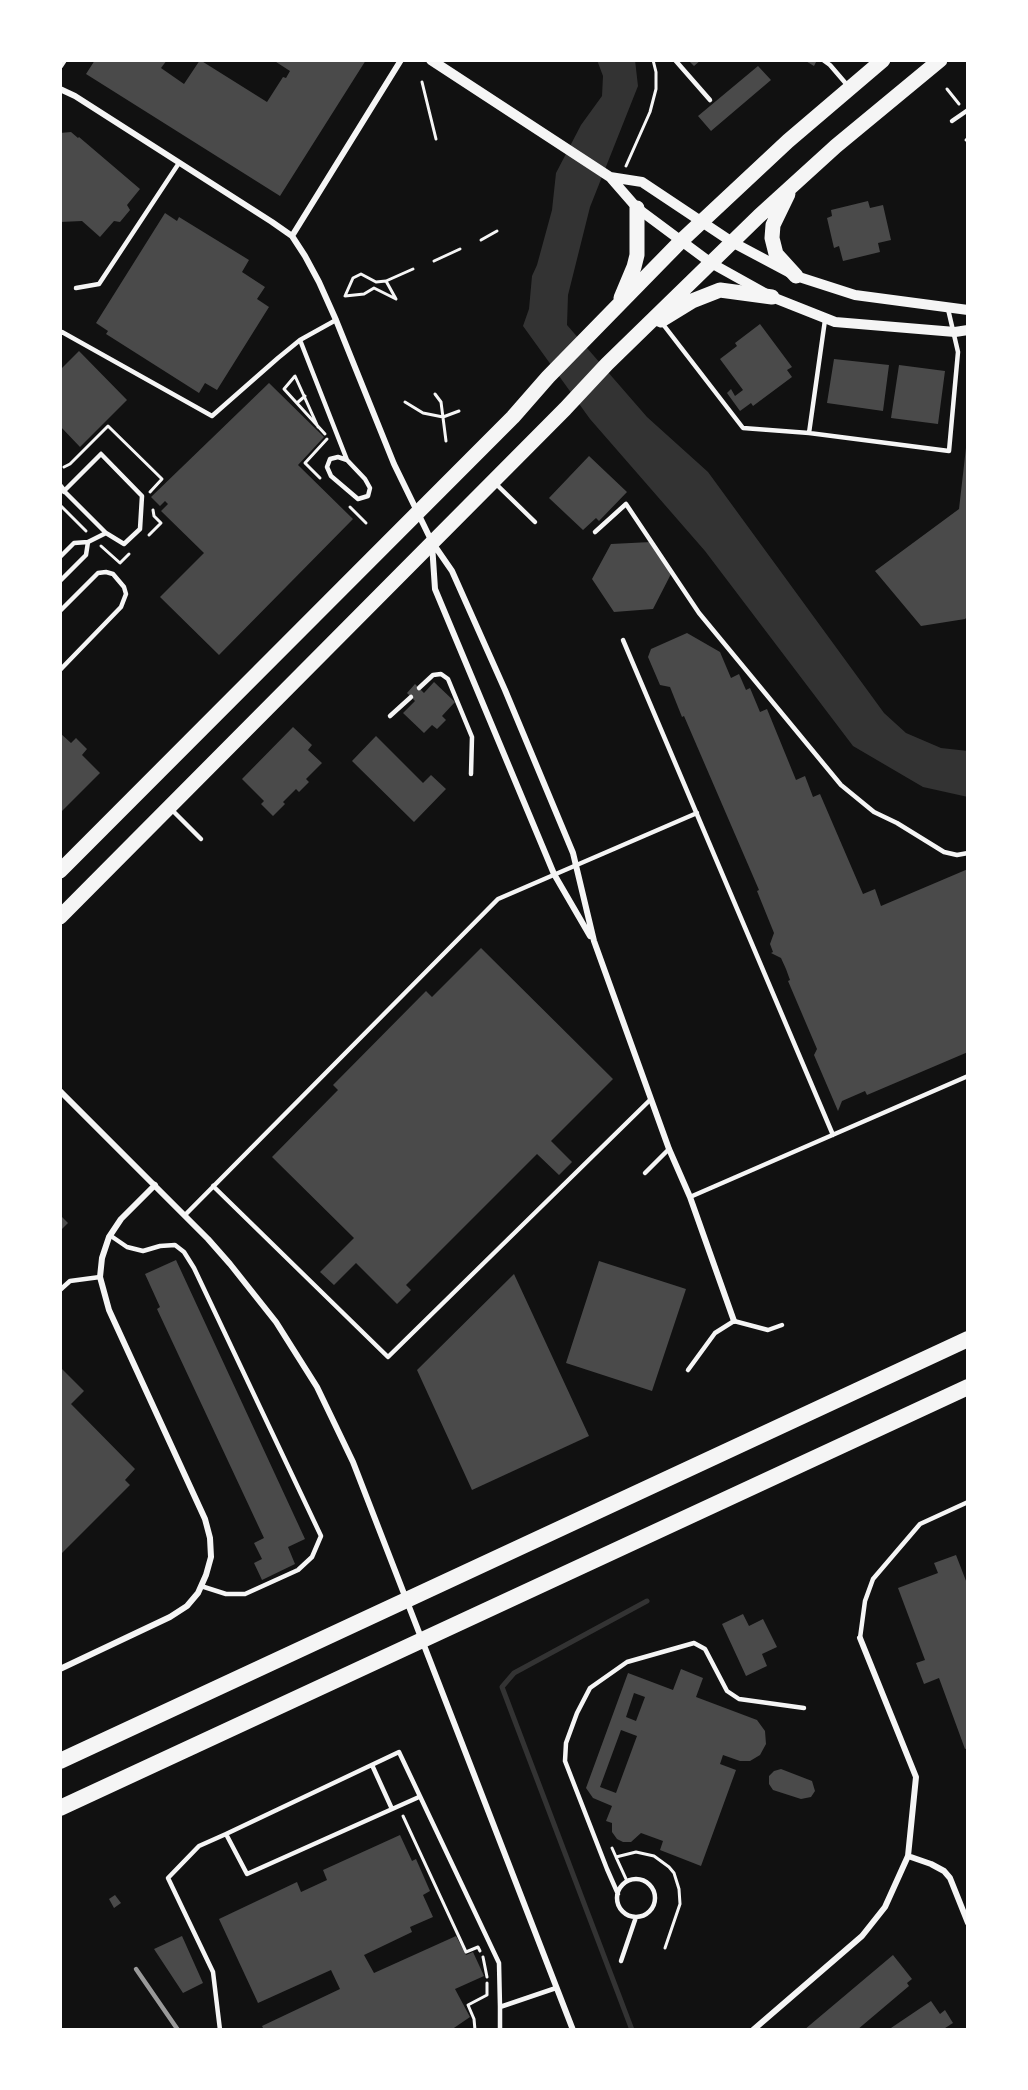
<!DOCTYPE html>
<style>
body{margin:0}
#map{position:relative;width:1028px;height:2090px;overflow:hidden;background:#111;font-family:Literata,serif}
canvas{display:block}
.frame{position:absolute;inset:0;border:62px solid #fff;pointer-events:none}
</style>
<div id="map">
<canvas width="1028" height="2090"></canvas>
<div class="frame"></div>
</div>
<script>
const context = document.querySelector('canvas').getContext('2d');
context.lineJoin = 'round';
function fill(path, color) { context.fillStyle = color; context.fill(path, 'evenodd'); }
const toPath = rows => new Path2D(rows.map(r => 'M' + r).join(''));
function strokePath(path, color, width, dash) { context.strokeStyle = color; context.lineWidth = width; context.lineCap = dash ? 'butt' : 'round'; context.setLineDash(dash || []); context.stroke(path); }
const water = toPath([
 [597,60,635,60,638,86,590,207,568,295,567,325,647,417,708,472,884,713,906,733,941,748,968,751,968,797,923,787,853,746,705,551,590,419,523,326,529,309,532,276,537,265,552,210,556,173,581,125,602,96,603,76]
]);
const stream = toPath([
 [632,2030,502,1687,514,1673,647,1601]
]);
const building = toPath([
 [95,60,167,60,161,68,184,84,200,60,267,102,283,77,286,78,290,71,273,60,366,60,280,196,86,74],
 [688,60,701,60,694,66],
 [804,60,817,60,814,66],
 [758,66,771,80,711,131,698,116],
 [71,132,78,138,79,137,140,189,127,205,130,210,120,222,114,221,100,237,82,221,60,222,60,133],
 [868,201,870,208,883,205,891,240,878,243,880,252,843,261,839,246,834,248,827,218,832,216,831,210],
 [165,213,177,221,179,217,249,260,242,272,265,287,257,299,269,307,217,390,205,383,199,393,106,334,108,331,96,323],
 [760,324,792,367,787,370,792,377,753,406,751,403,740,411,727,393,731,389,735,396,743,390,720,359,737,346,735,343],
 [79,351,127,400,80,447,60,426,60,370],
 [834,359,889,365,883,411,827,403],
 [899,365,945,371,938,424,891,418],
 [269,383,324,437,298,465,353,519,219,655,160,597,204,553,161,511,168,504,165,501,160,506,151,497],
 [967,439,968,439,968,616,965,619,921,626,875,571,959,509],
 [589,456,627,492,599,521,596,518,583,530,549,498],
 [651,542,671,574,653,609,614,612,592,579,611,544],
 [687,633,720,652,731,678,739,674,746,690,750,688,760,712,767,709,796,780,805,776,813,797,820,794,863,894,875,889,881,906,968,869,968,1052,867,1095,865,1091,842,1101,838,1111,814,1055,817,1049,788,981,790,980,786,969,781,958,771,953,773,952,770,944,774,933,757,891,759,890,684,716,682,717,670,687,660,685,648,657,651,649],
 [434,682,455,702,442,716,446,720,437,729,432,725,424,733,403,713,415,701,407,693,415,684,424,693],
 [293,727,312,745,308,750,322,763,306,779,309,782,299,792,296,789,283,802,285,804,273,816,261,804,264,801,242,779],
 [60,733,71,743,76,738,87,749,82,755,100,773,60,813],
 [376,736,423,783,431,775,446,789,414,822,352,761],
 [481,948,613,1079,551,1141,572,1162,559,1175,537,1154,406,1285,411,1290,397,1304,356,1263,334,1285,320,1272,354,1238,272,1157,338,1090,333,1085,426,991,432,997],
 [60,1215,68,1223,60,1231],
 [176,1260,305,1539,288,1547,295,1564,262,1580,254,1563,262,1559,254,1543,264,1538,157,1309,160,1307,145,1274],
 [599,1261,686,1289,652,1391,566,1363],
 [514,1274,589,1436,472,1490,417,1370],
 [60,1367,84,1391,71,1404,135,1469,125,1480,130,1485,60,1555],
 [956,1555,968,1586,968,1748,965,1749,939,1678,924,1684,916,1663,925,1660,898,1588,938,1573,934,1563],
 [743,1614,749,1626,763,1619,777,1647,762,1654,767,1666,746,1676,722,1624],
 [681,1669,703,1678,696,1697,757,1720,765,1731,766,1744,760,1755,750,1761,740,1761,723,1755,720,1764,736,1770,701,1866,660,1850,663,1841,641,1833,631,1842,623,1842,617,1839,612,1832,612,1823,606,1821,612,1806,593,1798,586,1788,628,1673,673,1690],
 [634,1693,645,1697,636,1721,626,1717],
 [621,1730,637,1736,616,1793,600,1787],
 [781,1769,812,1781,815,1791,811,1797,801,1799,773,1790,769,1784,769,1776,774,1771],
 [400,1835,412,1861,416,1859,430,1891,423,1895,433,1917,410,1927,412,1932,364,1955,374,1973,456,1936,466,1955,473,1952,484,1976,455,1989,470,2017,451,2030,264,2030,262,2026,340,1989,331,1970,258,2003,219,1919,297,1882,301,1892,327,1880,323,1870],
 [115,1895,121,1903,114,1908,109,1899],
 [182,1936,203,1983,183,1993,154,1949],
 [893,1955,912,1979,907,1983,909,1986,857,2030,804,2030],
 [931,2001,940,2014,945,2010,953,2023,942,2030,888,2030]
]);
const path = toPath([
 [422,82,436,139],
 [947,89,959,104],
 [966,140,968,138],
 [626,166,650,112,656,89,656,72,653,60],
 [481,240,497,231],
 [434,261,460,249],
 [386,281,376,282,361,274,353,278,345,296,364,294,374,288,396,299,386,281,413,269],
 [435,394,441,402,446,441],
 [405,402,423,413,443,417,459,411],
 [297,403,305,396],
 [318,427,295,376,284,389,325,434],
 [64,467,70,464,108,426,162,479,150,492],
 [320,478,305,463,327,439],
 [60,505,86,531],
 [350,507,366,523],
 [149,535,161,523,154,516,153,510],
 [101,546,120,563,129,554],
 [403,1816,466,1952,478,1947,480,1951],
 [612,1848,616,1857,636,1852,654,1856,669,1867,674,1873,679,1889,680,1904,665,1948],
 [616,1857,627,1881],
 [483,1957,487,1977],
 [475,2030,474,2019,468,2005,487,1995,487,1983]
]);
const service = toPath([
 [675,60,710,100],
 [823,60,830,65,848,86],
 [952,121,968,110],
 [76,288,99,284,179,163],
 [662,323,743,428,809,433,949,451,958,352,948,309],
 [60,334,62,332,212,416,278,358,300,340,336,320],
 [300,340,347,460,365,479,370,488,368,496,358,499,331,476,327,467,330,459,338,457,347,460],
 [809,433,825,320],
 [101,454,142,496,140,529,124,544,106,533,64,491,101,454],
 [495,483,535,522],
 [595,532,626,504,699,613,841,785,874,812,897,823,944,852,957,855,968,853],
 [88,542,106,533],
 [60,557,74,543,88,542,86,555,60,581],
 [60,611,98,573,106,572,113,574,124,587,126,594,121,607,60,670],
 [623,640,833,1135],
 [419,688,433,675,441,674,448,679,472,737,471,774],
 [390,716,411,697],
 [171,809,201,839],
 [645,1173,669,1149],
 [213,1186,388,1357,651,1099],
 [690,1197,968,1076],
 [185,1215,498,899,697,813],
 [111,1236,127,1247,143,1251,160,1246,175,1245,184,1252,194,1268,321,1536,312,1557,298,1570,245,1594,226,1594,201,1586],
 [60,1290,70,1281,100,1277],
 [688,1370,715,1333,734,1321,768,1330,782,1325],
 [860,1638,865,1601,873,1579,920,1524,968,1502],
 [372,1765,392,1809],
 [419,1797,247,1874,226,1834,399,1752,499,1963,500,2007,556,1988],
 '617 1898a19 19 0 1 1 38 0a19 19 0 1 1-38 0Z',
 [618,1894,607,1869,565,1761,566,1743,577,1713,590,1688,627,1662,694,1643,705,1649,727,1691,739,1699,804,1708],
 [621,1961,636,1917],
 [500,2007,500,2030],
 [220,2030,213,1972,168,1878,199,1846,226,1834]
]);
const minor = toPath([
 [60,66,64,60],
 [60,89,75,96,272,222,292,236,305,256,319,282,336,320,394,464,432,542,452,571,505,690,573,853,594,941,669,1149,690,1197,734,1321],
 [292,236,401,60],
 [60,486,64,491],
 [432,544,435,589,554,874,590,936],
 [60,1091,208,1239,230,1264,276,1322,317,1387,353,1462,573,2030],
 [60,1669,170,1617,187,1606,198,1593,206,1575,211,1557,210,1538,205,1519,109,1310,100,1277,102,1258,109,1237,121,1219,155,1185],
 [908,1856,931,1864,944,1871,950,1878,968,1923],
 [753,2030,862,1936,885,1907,908,1856,916,1777,860,1638]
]);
const tertiary = toPath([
 [431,60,610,177,637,208,711,263,772,297,835,322,955,332,968,330],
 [610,177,642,182,732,242,796,276,855,295,968,310]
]);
const primary = toPath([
 [788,194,773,225,772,238,776,254,796,276],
 [621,298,634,267,637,255,637,208],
 [661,320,692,301,720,290,772,297],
 [60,871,513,417,548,377,681,241,788,141,883,60],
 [60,917,565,409,607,364,759,216,836,146,940,60]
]);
const motorway = toPath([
 [60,1761,968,1339],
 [60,1808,968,1387]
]);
const rail = toPath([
 [136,1969,178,2030]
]);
fill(water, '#333');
strokePath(stream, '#333', 5);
fill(building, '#4a4a4a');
strokePath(path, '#f5f5f5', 3);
strokePath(service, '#f5f5f5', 4.5);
strokePath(minor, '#f5f5f5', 6);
strokePath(tertiary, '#f5f5f5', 10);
strokePath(primary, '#f5f5f5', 15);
strokePath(motorway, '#f5f5f5', 16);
strokePath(rail, '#9a9a9a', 4.5);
</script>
